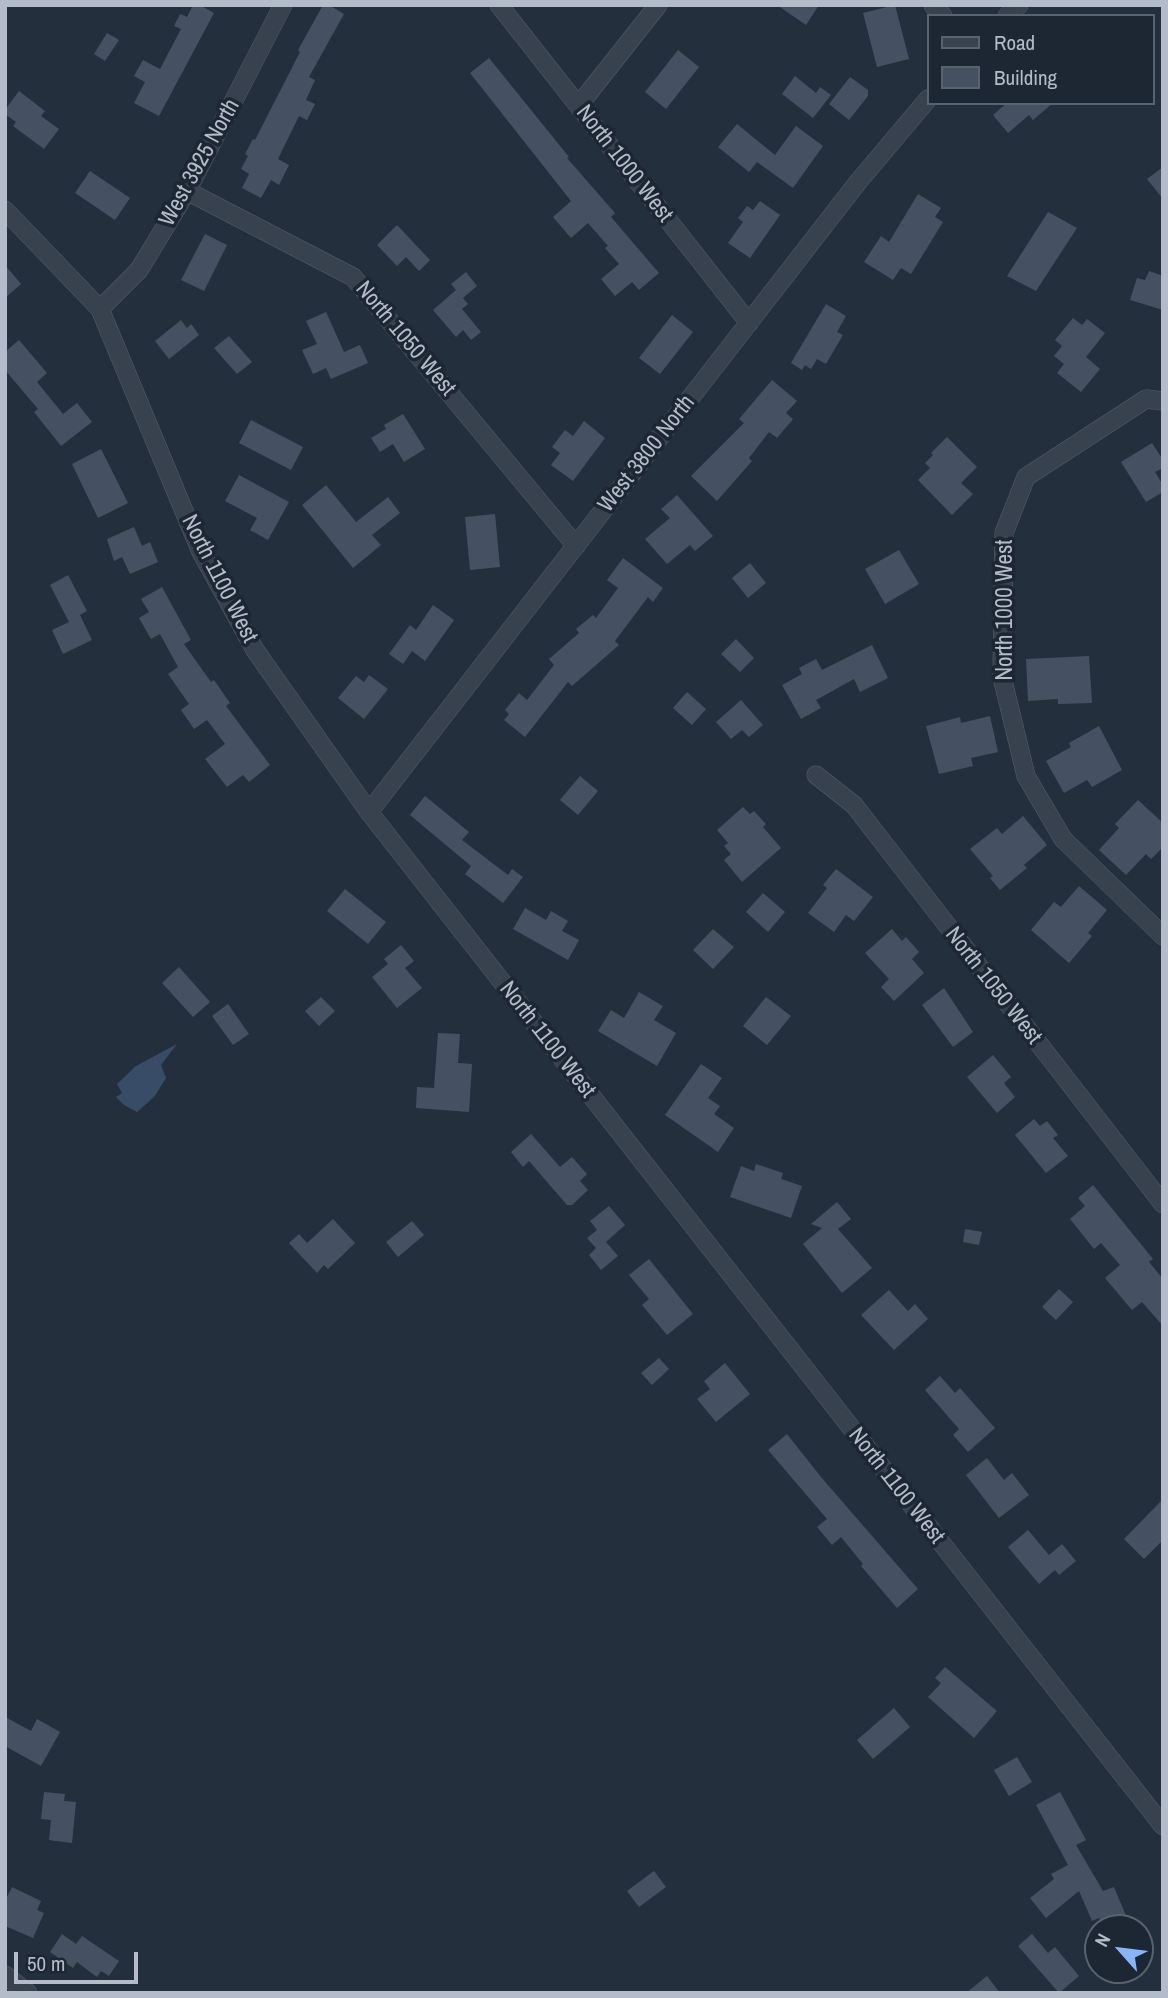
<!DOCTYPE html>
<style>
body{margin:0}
#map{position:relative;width:1168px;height:1998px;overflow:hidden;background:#242f3e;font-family:"Archivo Narrow",sans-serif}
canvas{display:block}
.frame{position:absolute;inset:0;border:7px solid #b4bcc9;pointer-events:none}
.legend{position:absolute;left:927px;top:14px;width:228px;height:91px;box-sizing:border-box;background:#1d2633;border:2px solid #59626f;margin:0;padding:9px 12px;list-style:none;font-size:21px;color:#b4bcc9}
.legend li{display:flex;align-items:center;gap:14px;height:35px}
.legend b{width:35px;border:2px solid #59626f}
.north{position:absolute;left:1084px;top:1914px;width:70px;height:70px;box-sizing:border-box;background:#1d2633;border:2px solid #59626f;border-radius:50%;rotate:298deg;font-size:19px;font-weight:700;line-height:28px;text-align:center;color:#b4bcc9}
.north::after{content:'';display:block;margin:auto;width:24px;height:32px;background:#8ab4f8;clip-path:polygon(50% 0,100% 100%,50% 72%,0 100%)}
.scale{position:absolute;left:14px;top:1952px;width:124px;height:32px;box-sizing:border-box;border:4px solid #b4bcc9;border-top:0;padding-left:9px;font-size:21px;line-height:24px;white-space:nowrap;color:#b4bcc9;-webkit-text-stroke:5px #1d2633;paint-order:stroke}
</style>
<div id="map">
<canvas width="1168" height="1998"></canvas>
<div class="frame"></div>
<ul class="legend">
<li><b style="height:9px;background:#38414e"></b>Road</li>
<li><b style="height:19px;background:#455162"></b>Building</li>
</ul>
<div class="north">N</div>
<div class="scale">50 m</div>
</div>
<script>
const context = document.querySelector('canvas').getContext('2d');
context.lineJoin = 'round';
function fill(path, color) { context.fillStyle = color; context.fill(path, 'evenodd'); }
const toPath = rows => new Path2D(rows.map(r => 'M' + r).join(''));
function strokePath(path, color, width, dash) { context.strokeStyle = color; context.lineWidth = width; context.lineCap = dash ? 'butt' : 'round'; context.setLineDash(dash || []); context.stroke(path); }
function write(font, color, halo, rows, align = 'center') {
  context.font = font + ' "Archivo Narrow",sans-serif'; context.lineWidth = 7; context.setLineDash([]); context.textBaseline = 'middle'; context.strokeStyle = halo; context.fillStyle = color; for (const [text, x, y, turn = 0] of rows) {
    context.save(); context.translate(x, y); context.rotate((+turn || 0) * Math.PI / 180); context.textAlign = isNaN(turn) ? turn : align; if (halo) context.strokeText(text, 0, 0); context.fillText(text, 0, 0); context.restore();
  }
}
const water = toPath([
 [177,1044,161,1065,166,1078,155,1096,137,1112,124,1105,116,1097,122,1093,117,1084,136,1066]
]);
const building = toPath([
 [193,5,200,5,214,13,159,116,134,103,145,82,134,76,143,60,160,69,181,29,174,26,180,14,187,17],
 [323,5,329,5,344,14,309,77,315,80,306,100,315,104,307,120,299,116,278,159,289,165,279,185,271,180,261,198,242,188,249,174,241,169,248,156,245,154,253,139,255,140,300,52,298,50],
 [777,5,819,5,806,25],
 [895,5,909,59,877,67,863,13],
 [107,33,119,40,105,61,94,54],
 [678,50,699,67,666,109,645,92],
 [489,58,569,157,567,158,615,213,611,217,659,273,639,290,632,282,615,296,601,279,619,264,605,248,608,246,588,223,571,238,553,217,571,201,470,73],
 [795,76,816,93,820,87,831,95,813,118,782,94],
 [850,77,868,90,868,96,849,120,829,104],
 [19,91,45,111,41,116,59,129,44,149,13,126,16,122,5,114,5,110],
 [1007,103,1053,103,1033,120,1029,115,1008,133,993,115],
 [737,124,775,155,796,126,823,146,793,188,757,162,749,172,718,147],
 [1163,167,1163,199,1147,179],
 [90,171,130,198,115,220,75,193],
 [918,194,941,208,935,217,943,222,911,274,901,268,893,280,864,262,881,236,889,242],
 [760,201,780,215,750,258,728,243,743,222,738,218,747,206,753,210],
 [1048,212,1077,228,1036,291,1007,276],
 [397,225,430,260,419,271,406,257,397,266,377,245],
 [205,234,227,245,204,291,181,280],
 [5,265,21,284,5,298],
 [1149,271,1163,276,1163,310,1130,300,1137,278,1145,280],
 [466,272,477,286,463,298,468,304,462,309,481,332,471,340,463,330,456,337,433,310,456,290,451,284],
 [826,304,846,316,837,332,843,335,826,364,817,359,811,369,805,365,802,370,791,363],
 [326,312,344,352,360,345,368,363,331,379,326,368,313,374,302,350,317,344,306,321],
 [672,315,693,332,660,374,639,358],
 [1073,318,1082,325,1087,319,1105,333,1086,357,1100,369,1081,392,1057,373,1064,364,1054,356,1062,346,1055,340],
 [181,320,187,328,191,324,199,335,169,359,155,341],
 [229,336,252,362,237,374,214,348],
 [19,340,47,373,37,382,63,414,77,403,92,422,61,446,34,412,38,409,5,370,5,352],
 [772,380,797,401,786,413,793,419,777,438,769,432,749,458,752,461,717,501,691,476,744,423,739,419],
 [403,414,425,449,404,462,393,444,380,452,371,438,386,429,384,425],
 [251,420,303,447,291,470,239,443],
 [584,421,605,438,573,481,551,465,560,453,552,447,565,430,573,436],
 [947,437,977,467,961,483,973,494,952,515,918,480,930,468,925,463,933,455,931,453],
 [1152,443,1163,460,1163,468,1155,472,1163,485,1163,492,1146,502,1121,462],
 [101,449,128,503,98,518,72,464],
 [239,475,289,502,268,540,250,530,257,518,225,501],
 [326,485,356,522,388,497,400,513,372,535,381,545,353,568,302,505],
 [677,495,713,536,695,551,690,545,667,564,645,539,670,518,661,509],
 [495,514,500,567,470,570,465,517],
 [134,527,142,546,150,542,158,562,130,574,122,557,114,561,107,539],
 [899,550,919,584,885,604,865,569],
 [623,558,663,588,653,602,648,597,615,641,619,645,572,686,568,682,525,737,504,720,509,714,505,710,519,693,527,700,554,665,549,659,579,633,576,629,593,615,596,618,618,588,607,580],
 [750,563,766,583,748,598,732,578],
 [68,575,87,611,80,615,92,640,63,654,52,630,69,622,50,585],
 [162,587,191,640,184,644,211,682,214,680,230,703,226,706,270,765,249,782,243,775,227,787,205,759,225,744,207,720,194,729,181,710,189,704,168,674,178,667,160,634,151,639,139,618,149,612,141,599],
 [433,605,454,620,425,661,412,651,403,664,389,654,410,625,416,630],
 [736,639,754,658,740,672,721,654],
 [872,645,888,678,860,692,854,679,816,700,821,708,801,719,782,685,802,674,799,668,816,659,822,670],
 [1089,656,1092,703,1058,704,1058,699,1028,701,1026,659],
 [369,675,388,689,364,719,338,698,356,676,364,682],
 [687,692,706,709,692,725,673,708],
 [741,700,763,725,749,737,742,730,731,739,716,722],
 [990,716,998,752,971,758,973,766,939,774,926,726,960,717,961,723],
 [1099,726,1122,770,1092,787,1087,780,1064,793,1046,761,1071,747,1069,743],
 [580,776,598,791,578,815,560,800],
 [425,796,469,832,462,840,508,875,512,869,523,877,503,903,465,874,471,866,410,815],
 [1138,800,1163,823,1163,847,1151,859,1146,854,1126,875,1099,850,1119,828,1115,824],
 [743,807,750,814,754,811,766,824,763,827,781,848,742,882,724,860,731,854,724,846,728,843,717,830],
 [1023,816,1047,845,1024,865,1027,868,1000,890,990,878,993,876,970,849,997,828,1002,834],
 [836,869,873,897,854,921,846,915,834,932,808,913,827,888,823,885],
 [1079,886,1107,910,1088,933,1092,936,1069,963,1031,930,1054,902,1061,907],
 [345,889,386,922,368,944,327,911],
 [763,893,785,912,768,932,746,912],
 [525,908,546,920,551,911,568,921,562,931,579,940,568,960,513,929],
 [713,929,734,947,713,969,693,950],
 [892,929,902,941,906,937,919,952,912,959,924,973,894,1001,881,987,889,979,865,953],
 [401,945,414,961,405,968,422,988,397,1008,372,977,388,964,384,959],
 [179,967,210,1002,193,1017,162,983],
 [944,988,973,1032,953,1047,922,1005],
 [639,992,663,1006,654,1020,676,1033,657,1066,598,1031,611,1010,624,1018],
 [321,997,335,1011,319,1026,305,1011],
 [766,997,791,1016,767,1045,743,1026],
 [228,1004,249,1034,233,1045,212,1016],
 [438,1033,460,1034,458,1063,472,1064,469,1112,416,1108,417,1087,434,1088],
 [993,1055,1011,1077,1004,1083,1015,1097,997,1113,967,1077],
 [701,1064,722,1078,708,1098,720,1106,714,1114,734,1128,718,1152,665,1115],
 [1034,1119,1040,1126,1047,1121,1058,1135,1053,1138,1068,1156,1046,1173,1015,1135],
 [531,1134,560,1167,572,1157,587,1174,580,1181,588,1190,572,1205,567,1205,529,1161,523,1167,511,1152],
 [756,1164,783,1173,781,1179,802,1186,791,1218,730,1197,741,1166,754,1171],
 [1093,1185,1153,1259,1149,1262,1163,1279,1163,1326,1142,1302,1132,1310,1105,1278,1120,1265,1101,1243,1094,1249,1070,1219,1085,1206,1078,1198],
 [837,1202,851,1219,838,1229,872,1268,842,1293,803,1244,822,1228,811,1224],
 [609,1206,625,1225,606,1242,618,1256,601,1270,589,1255,596,1248,587,1238,597,1230,590,1221],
 [333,1219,355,1243,328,1269,324,1265,317,1273,289,1243,299,1234,307,1243],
 [412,1221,424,1235,398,1257,386,1242],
 [965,1229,982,1232,979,1245,963,1242],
 [649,1259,693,1314,667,1335,642,1305,649,1299,629,1275],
 [1059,1289,1073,1302,1056,1320,1042,1307],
 [889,1290,908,1311,915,1304,928,1319,894,1350,861,1315],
 [659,1358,669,1369,652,1385,641,1373],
 [725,1363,750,1394,716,1422,697,1399,710,1389,704,1381],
 [940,1376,955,1393,960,1388,995,1428,968,1452,953,1435,959,1429,925,1390],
 [787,1434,821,1477,918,1589,897,1608,861,1566,863,1564,841,1537,832,1545,817,1527,827,1519,768,1450],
 [987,1458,1004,1480,1012,1473,1029,1495,999,1518,966,1475],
 [1163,1499,1163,1540,1144,1559,1124,1539],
 [1028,1530,1049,1555,1062,1544,1076,1561,1059,1575,1055,1570,1039,1584,1008,1547],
 [945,1667,997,1711,974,1738,928,1697,941,1683,935,1678],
 [894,1708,910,1727,873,1759,857,1740],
 [5,1717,31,1731,37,1719,60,1732,41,1766,5,1746],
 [1017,1757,1032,1782,1009,1796,994,1770],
 [44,1792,65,1794,64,1801,76,1802,72,1843,49,1840,51,1820,41,1819],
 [1060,1792,1086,1840,1076,1845,1103,1891,1114,1887,1130,1925,1122,1928,1104,1928,1099,1918,1092,1921,1079,1891,1046,1918,1030,1898,1054,1879,1051,1874,1068,1865,1036,1805],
 [654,1871,666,1887,639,1907,627,1891],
 [12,1887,41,1901,37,1910,44,1913,33,1938,5,1926,5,1901],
 [62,1934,76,1944,82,1936,119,1961,109,1976,101,1971,97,1977,77,1962,73,1968,50,1952],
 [1032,1934,1048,1953,1055,1947,1079,1976,1059,1993,1018,1946],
 [987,1976,1000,1993,966,1993]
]);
const street = toPath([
 [499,5,749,323],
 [933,5,943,16],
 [1007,16,1019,5],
 [579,105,658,5],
 [187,191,353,277,576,546],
 [5,210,100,309,201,552,255,650,369,812,1163,1826],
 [100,309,139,270,187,191,283,5],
 [1163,401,1146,399,1026,477,1004,533,1002,677,1026,776,1063,839,1163,936],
 [816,775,854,805,1163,1204],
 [369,812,858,182,928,99],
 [5,1975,28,1993]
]);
const streetNames = [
 ["West 3925 North",200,163,-61],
 ["North 1000 West",624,164,52],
 ["North 1050 West",405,339,50],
 ["West 3800 North",647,454,-52],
 ["North 1100 West",219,579,63],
 ["North 1000 West",1006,610,-90],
 ["North 1050 West",993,986,52],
 ["North 1100 West",547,1040,52],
 ["North 1100 West",896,1486,52]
];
fill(water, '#394c67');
fill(building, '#455162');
strokePath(street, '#565f6c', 19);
strokePath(street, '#38414e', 18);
write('23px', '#b4bcc9', '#1d2633', streetNames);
</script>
